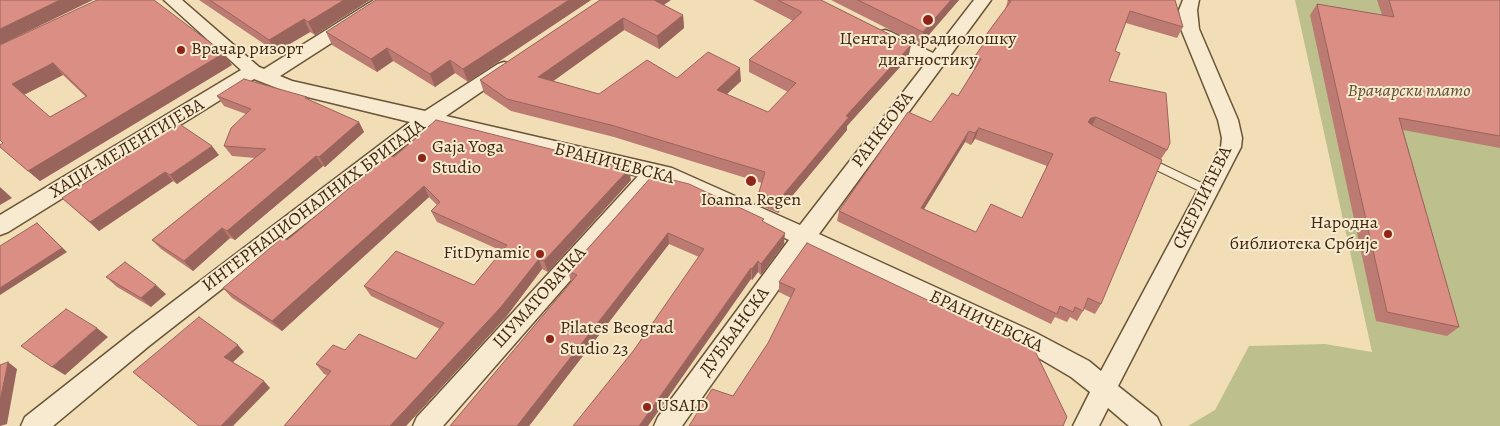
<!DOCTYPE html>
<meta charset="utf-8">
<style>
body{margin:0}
canvas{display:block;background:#f2deb6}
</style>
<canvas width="1500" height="426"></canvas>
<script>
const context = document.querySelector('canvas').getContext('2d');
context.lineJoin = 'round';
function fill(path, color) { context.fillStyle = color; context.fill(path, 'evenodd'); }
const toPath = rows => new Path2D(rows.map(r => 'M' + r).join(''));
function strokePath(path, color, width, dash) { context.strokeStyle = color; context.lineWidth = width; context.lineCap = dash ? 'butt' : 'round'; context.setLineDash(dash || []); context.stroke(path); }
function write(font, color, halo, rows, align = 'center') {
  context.font = font + ' Alegreya,serif'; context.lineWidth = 4; context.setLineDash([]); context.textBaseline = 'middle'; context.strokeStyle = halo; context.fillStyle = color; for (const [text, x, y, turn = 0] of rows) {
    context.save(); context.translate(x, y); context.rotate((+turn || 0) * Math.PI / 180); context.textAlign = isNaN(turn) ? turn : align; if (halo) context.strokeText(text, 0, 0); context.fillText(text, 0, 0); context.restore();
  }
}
const green = toPath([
 [1295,0,1500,0,1500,426,1188,426,1215,410,1249,346,1325,344,1372,352]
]);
const service = toPath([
 [1147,157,1212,188,1214,191,1212,194,1206,194,1144,164,1142,161,1144,158,1147,157]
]);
const minor = toPath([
 [164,0,182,0,259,67,264,69,374,0,394,0,392,4,280,76,292,81,425,111,498,64,504,62,510,64,513,68,510,72,446,116,672,168,800,225,925,64,879,40,876,36,879,32,885,30,891,32,933,53,974,0,991,0,819,234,1036,333,1089,361,1101,371,1221,147,1222,138,1218,120,1181,29,1179,10,1183,0,1199,0,1197,10,1199,29,1238,120,1242,138,1241,147,1118,386,1157,417,1161,426,1129,426,1108,408,1099,426,1073,426,1090,392,1071,377,1020,347,808,248,682,426,654,426,658,417,789,240,667,183,658,180,443,426,413,426,417,417,638,176,430,126,149,346,53,426,21,426,25,417,133,332,410,122,287,92,254,79,8,232,0,235,0,215,241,70,164,0]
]);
const wall = toPath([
 [199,0,370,0,315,35,310,32,276,52],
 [376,0,591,0,468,82,455,73,435,87,393,61,377,72,332,45,326,32],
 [600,0,664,5,683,15,684,28,659,49,624,30,553,81,599,94,677,78,741,81,727,94,768,112,788,92,749,72,749,60,793,21,753,0,821,0,911,45,908,58,847,126,847,130,778,213,759,205,759,192,762,183,614,137,511,111,484,93,480,80],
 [831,0,959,0,920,45],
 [1008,0,1175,0,1183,27,1177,38,1126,23,1115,51,1109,81,1167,150,1161,159,1101,304,1095,314,1084,309,1077,321,1070,317,1067,322,1055,317,1051,324,837,221,839,211,958,96,975,69,971,68,975,56,984,44,986,35,1005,10],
 [975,139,1047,166,1022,218,976,232,924,209,965,142,971,145],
 [1377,0,1500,0,1500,148,1403,130,1459,327,1447,336,1376,321,1310,15,1317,4,1382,15],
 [0,45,232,65,40,181,0,147,3,143],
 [63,75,86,97,50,117,24,95],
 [217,96,309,100,359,122,364,132,325,167,323,166,235,240,230,238,193,271,161,249,152,240,255,158,232,156,224,146,246,114,224,106],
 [219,155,177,184,173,181,99,231,62,198],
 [394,157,631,180,548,272,542,269,506,317,406,426,284,426,327,375,324,374,316,364,345,350,416,359,440,329,371,296,364,286,474,285,502,251,437,222,431,211,437,205,429,197,282,331,232,298,223,288,287,240],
 [653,175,763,222,784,244,761,275,758,272,752,280,751,279,634,350,699,257,669,244,529,426,450,426,571,282,568,271],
 [807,243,1063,426,733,396,768,343,791,298,779,292,779,282],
 [106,277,166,294,151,307,117,287]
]);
const shadedWall = toPath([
 [60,0,93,0,0,45,0,29],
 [344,0,370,0,315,35,308,22],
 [569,0,591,0,468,82,463,69],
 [653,0,671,0,654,12],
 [951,0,959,0,920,45,923,32],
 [683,15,684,28,659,49,657,36],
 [623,18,624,30,541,90,538,77],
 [304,19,310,32,276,52,269,40],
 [911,45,908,58,847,126,847,130,778,213,778,201,846,116],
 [387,48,393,61,377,72,371,59],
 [224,53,232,65,40,181,28,171],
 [450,60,455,73,435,87,430,74],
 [53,63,63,75,23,95,12,84],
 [740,68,741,81,718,102,717,90],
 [1096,117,1091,128,1088,122,1091,118],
 [359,122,364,132,325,167,319,157],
 [979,128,975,139,971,145,975,133],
 [969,131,965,142,918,219,921,208],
 [212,146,219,155,177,184,170,175],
 [316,156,323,166,235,240,227,231],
 [629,169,631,180,548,272,544,261],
 [165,172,173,181,99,231,90,222],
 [424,186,429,197,282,331,272,321],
 [0,187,12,198,0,205],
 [41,227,67,252,0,295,0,288],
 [222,228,230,238,193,271,184,261],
 [668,233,669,244,529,426,517,426],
 [785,233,784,244,761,275,761,264],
 [539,259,542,269,506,317,406,426,390,426],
 [758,261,758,272,752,280,752,269],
 [751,268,751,279,648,426,639,426],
 [156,285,166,294,151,307,141,298],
 [97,328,108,337,65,375,52,367],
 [238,345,244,352,231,364,224,357],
 [8,362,17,369,7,424,0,426,0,401],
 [264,381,270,388,233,426,221,426]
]);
const building = toPath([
 [0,0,60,0,0,29,0,0],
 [97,0,154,0,224,53,28,171,0,147,0,145,3,143,0,140,0,45,97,0],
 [53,63,87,96,50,117,12,84,53,63],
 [210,0,344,0,308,22,304,19,269,40,210,0],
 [376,0,569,0,463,69,450,60,430,74,387,48,371,59,326,32,376,0],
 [600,0,654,0,683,15,657,36,623,18,538,77,599,94,647,60,677,78,708,52,740,68,717,90,768,112,796,83,749,60,802,12,778,0,821,0,911,45,846,116,849,117,778,201,759,192,765,172,611,125,507,99,480,80,600,0],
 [858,0,951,0,923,32,858,0],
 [1008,0,1175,0,1183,27,1130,11,1115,51,1120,53,1109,81,1166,93,1170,143,1167,150,1096,117,1091,118,1088,122,1092,125,1162,160,1101,304,1088,298,1083,311,1075,307,1073,312,1060,306,1057,314,839,211,908,112,931,122,952,93,958,96,981,59,975,56,989,36,986,35,1011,1,1008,0],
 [979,128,1053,154,1022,218,991,204,976,232,921,208,969,131,975,133,979,128],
 [1389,0,1500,0,1500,136,1399,118,1459,327,1387,312,1317,4,1394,17,1389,0],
 [244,79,307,97,305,98,359,122,319,157,316,156,227,231,222,228,184,261,152,240,266,149,224,146,231,128,251,109,217,96,244,79],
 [436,120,629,169,544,261,539,259,501,307,390,426,284,426,331,371,316,364,333,345,345,350,359,334,416,359,444,323,364,286,396,251,474,285,507,245,431,211,440,202,424,186,272,321,223,288,283,237,287,240,389,155,394,157,436,120],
 [178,123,212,146,170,175,165,172,90,222,62,198,178,123],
 [653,175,689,184,764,219,762,221,785,233,761,264,758,261,752,269,751,268,639,426,573,426,634,350,704,249,668,233,517,426,450,426,577,275,568,271,653,175],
 [37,223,62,248,0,288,0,246,37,223],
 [807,243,1035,351,1067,417,1063,426,689,426,712,389,733,396,768,343,795,289,779,282,807,243],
 [125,262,156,285,141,298,106,277,125,262],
 [66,309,97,328,52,367,21,346,66,309],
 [199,317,238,345,224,357,264,381,221,426,199,426,133,372,199,317],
 [8,362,0,401,0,365,8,362]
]);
const markers = [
 [928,20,6,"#8f2418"],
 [181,50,5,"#8f2418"],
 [422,158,5,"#8f2418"],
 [751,181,6,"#8f2418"],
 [1388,234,5,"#8f2418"],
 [540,254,5,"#8f2418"],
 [550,339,5,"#8f2418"],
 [647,407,5,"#8f2418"]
];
const poiNames = [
 ["Центар за радиолошку",928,40,"center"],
 ["диагностику",928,61,"center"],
 ["Врачар ризорт",191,50],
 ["Gaja Yoga",432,148],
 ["Studio",432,169],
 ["Ioanna Regen",751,201,"center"],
 ["Народна",1378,224,"right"],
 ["библиотека Србије",1378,245,"right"],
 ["FitDynamic",530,254,"right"],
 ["Pilates Beograd",560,329],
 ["Studio 23",560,350],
 ["USAID",657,407]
];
const parkNames = [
 ["Врачарски плато",1409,92]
];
const streetNames = [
 ["РАНКЕОВА",883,130,-53],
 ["ХАЏИ-МЕЛЕНТИЈЕВА",127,149,-31],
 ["БРАНИЧЕВСКА",614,164,14],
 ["СКЕРЛИЋЕВА",1203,198,-64],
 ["ИНТЕРНАЦИОНАЛНИХ БРИГАДА",314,206,-37],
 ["ШУМАТОВАЧКА",540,298,-48],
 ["БРАНИЧЕВСКА",986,322,25],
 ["ДУБЉАНСКА",735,332,-54]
];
fill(green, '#bdc08c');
strokePath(service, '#6a5436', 2);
strokePath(minor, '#6a5436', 3);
fill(service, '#f7ead0');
fill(minor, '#f7ead0');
fill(wall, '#bc7b72');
fill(shadedWall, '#99645c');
fill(building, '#db8f84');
strokePath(building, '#99645c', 1);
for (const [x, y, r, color] of markers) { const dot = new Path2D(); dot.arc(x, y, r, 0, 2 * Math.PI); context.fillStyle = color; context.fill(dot); strokePath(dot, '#f7ead0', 2); }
write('18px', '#3d260c', '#f7ead0', poiNames, 'left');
write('italic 18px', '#5d4c2c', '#f7ead0', parkNames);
write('18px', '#3d260c', '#f7ead0', streetNames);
</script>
